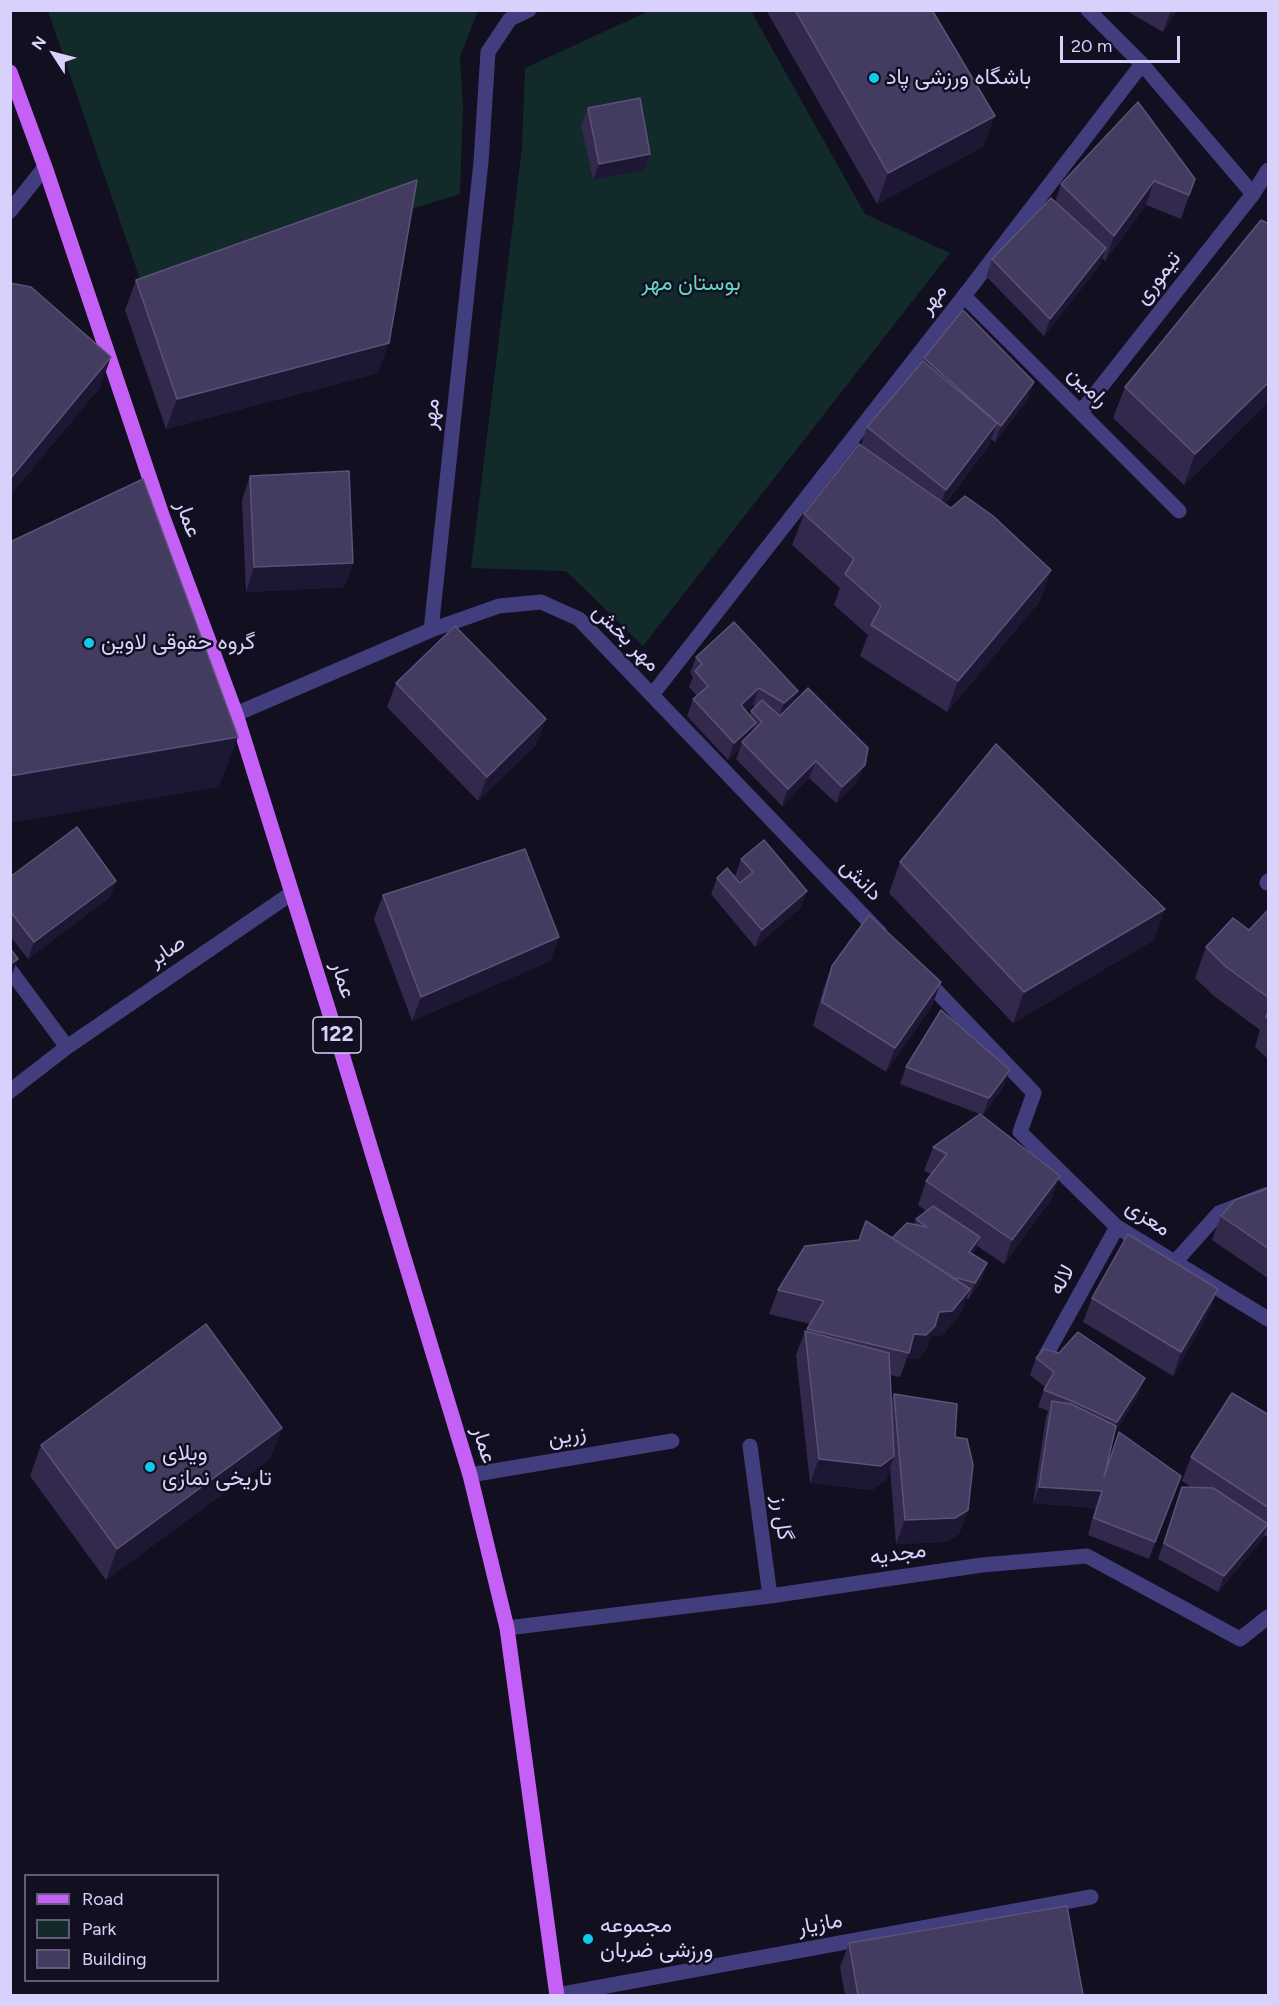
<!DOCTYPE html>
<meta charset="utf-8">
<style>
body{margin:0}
#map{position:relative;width:1279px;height:2006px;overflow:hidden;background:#120f21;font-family:Figtree,sans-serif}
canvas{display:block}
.frame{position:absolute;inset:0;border:12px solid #d8d1fc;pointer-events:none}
.legend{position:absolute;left:24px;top:1874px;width:195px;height:108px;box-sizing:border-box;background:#120f21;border:2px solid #615d79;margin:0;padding:8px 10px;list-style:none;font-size:18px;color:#d8d1fc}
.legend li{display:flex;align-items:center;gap:12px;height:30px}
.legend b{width:30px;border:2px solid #615d79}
.north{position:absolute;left:24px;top:24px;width:60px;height:60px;-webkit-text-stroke:4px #120f21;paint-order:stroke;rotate:306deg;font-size:16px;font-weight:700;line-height:24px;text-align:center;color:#d8d1fc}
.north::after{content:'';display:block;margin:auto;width:21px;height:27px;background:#d8d1fc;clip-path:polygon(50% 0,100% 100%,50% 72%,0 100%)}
.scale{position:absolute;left:1060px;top:36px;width:120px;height:27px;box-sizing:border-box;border:3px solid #d8d1fc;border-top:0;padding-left:8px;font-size:18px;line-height:21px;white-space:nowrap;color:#d8d1fc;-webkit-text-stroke:4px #120f21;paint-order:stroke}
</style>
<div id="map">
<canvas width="1279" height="2006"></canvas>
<div class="frame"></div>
<ul class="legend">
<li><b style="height:8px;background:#c460f5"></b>Road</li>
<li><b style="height:16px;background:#122a2a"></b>Park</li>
<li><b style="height:16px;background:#433b60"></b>Building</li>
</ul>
<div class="north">N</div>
<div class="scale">20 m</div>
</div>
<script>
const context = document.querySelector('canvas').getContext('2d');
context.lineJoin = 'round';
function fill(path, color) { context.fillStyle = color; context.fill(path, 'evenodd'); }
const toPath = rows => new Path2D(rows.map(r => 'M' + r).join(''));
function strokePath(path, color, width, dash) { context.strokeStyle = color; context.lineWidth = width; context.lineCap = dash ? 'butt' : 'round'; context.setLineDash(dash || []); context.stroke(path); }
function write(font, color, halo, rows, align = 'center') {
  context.font = font + ' Figtree,Vazirmatn,sans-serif'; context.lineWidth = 5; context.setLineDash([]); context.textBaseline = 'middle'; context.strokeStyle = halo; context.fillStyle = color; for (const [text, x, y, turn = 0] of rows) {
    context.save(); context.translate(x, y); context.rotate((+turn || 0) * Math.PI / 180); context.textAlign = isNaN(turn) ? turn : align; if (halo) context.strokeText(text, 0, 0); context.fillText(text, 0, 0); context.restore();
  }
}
const green = toPath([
 [48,11,478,11,460,56,463,106,460,194,144,291],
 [649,11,751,11,865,214,950,253,643,646,566,571,471,568,522,148,525,68]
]);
const minor = toPath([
 [1088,10,1142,64,1253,194],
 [10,211,45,167],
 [964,296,1179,511],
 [1081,412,1253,194,1268,170],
 [431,630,499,606,541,602,579,619,880,933],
 [652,695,964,296,1142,64],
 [236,714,431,630,481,162,488,52,510,19,529,10],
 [1267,883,1268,881],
 [10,970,67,1047],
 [924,978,1034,1093,1020,1132,1117,1227,1268,1319],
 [10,1091,67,1047,292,893],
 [1175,1262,1219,1213,1268,1194],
 [1046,1355,1117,1227],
 [750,1446,770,1596],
 [470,1475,672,1441],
 [507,1628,770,1596,982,1565,1087,1556,1240,1639,1268,1617],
 [557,1995,1091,1897]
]);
const primary = toPath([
 [10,72,45,167,161,512,236,714,336,1034,470,1475,507,1628,557,1996]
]);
const wall = toPath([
 [766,10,932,10,984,146,877,204],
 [1125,10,1177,10,1163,32],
 [588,108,650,154,644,170,593,180,581,125],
 [1195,179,1181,219,1146,205,1105,261,1102,258,1100,265,1044,336,986,276,992,259,1055,202,1061,184],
 [1269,224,1269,401,1184,485,1113,418,1125,387],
 [136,280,378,373,166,429,125,310],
 [924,358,1028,399,995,442,991,439,988,447,945,504,1051,570,1040,601,947,712,860,656,868,635,834,605,840,588,792,545,804,514,861,445,867,427,922,362],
 [250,476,353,563,344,587,246,592,242,500],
 [696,657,798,691,793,703,858,781,836,803,809,778,782,806,736,759,740,749,728,760,687,716,693,699,697,696,689,687,693,677,690,673],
 [753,705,756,706,751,711,749,715,746,711],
 [396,683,537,744,478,801,387,707],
 [741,859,801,907,755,947,711,894,717,878,740,883,741,882,735,876],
 [900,862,1154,940,1013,1023,889,893],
 [10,877,116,881,110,897,28,959,10,936],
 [383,895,559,937,550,961,412,1021,374,919],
 [1269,909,1269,1060,1255,1047,1260,1030,1214,996,1195,978,1206,947,1249,930],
 [832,966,932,1006,886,1072,813,1026,823,990],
 [906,1067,1004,1086,983,1115,981,1114,1051,1200,1004,1264,977,1246,973,1255,987,1263,981,1280,969,1299,966,1299,961,1313,943,1335,931,1336,926,1350,917,1359,907,1358,900,1377,890,1375,891,1402,894,1394,955,1437,968,1510,959,1534,946,1542,896,1544,890,1468,886,1480,872,1490,810,1483,796,1355,805,1331,806,1332,810,1324,769,1314,778,1290,892,1238,914,1224,916,1219,926,1211,918,1205,926,1181,931,1174,924,1171,933,1147,980,1114,900,1084],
 [1269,1188,1269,1279,1212,1240,1221,1216],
 [1092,1298,1209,1313,1173,1376,1083,1322],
 [1036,1358,1139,1394,1115,1432,1107,1466,1119,1432,1181,1476,1149,1559,1088,1535,1095,1508,1033,1503,1046,1417,1048,1411,1038,1407,1045,1387,1030,1375],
 [1269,1415,1269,1533,1266,1537,1264,1535,1261,1541,1218,1592,1158,1559,1182,1487,1191,1487,1182,1481,1191,1457],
 [282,1428,270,1459,106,1580,30,1476,41,1445],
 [849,1943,1083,1995,845,1995,840,1967]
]);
const shadedWall = toPath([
 [1171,10,1177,10,1163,32],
 [995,116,984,146,877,204,888,173],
 [650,154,644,170,593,180,599,164],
 [1154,181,1146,205,1105,261,1114,236],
 [1106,248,1100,265,1044,336,1050,319],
 [389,343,378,373,166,429,177,399],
 [111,357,100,388,10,496,10,479],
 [1034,382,1028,399,995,442,1001,426],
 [1269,382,1269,401,1184,485,1195,454],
 [997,423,988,447,937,514,946,490],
 [353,563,344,587,246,592,254,567],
 [1051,570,1040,601,947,712,958,681],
 [759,688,753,705,734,722,741,705],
 [798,691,792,707,778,720,784,703],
 [546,719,537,744,478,801,487,777],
 [756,723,750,739,742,742,740,749,728,760,734,743],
 [238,737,219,787,10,823,10,776],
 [816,761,809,778,782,806,788,789],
 [865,765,858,781,836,803,842,787],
 [116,881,110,897,28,959,34,942],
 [807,891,801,907,755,947,762,930],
 [1165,909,1154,940,1013,1023,1024,992],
 [559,937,550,961,412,1021,421,997],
 [18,959,10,980,10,964],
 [941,982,932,1006,886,1072,895,1048],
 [1010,1070,1004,1086,983,1115,989,1098],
 [1060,1176,1051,1200,1004,1264,1012,1240],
 [980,1237,974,1254,963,1269,969,1252],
 [987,1263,981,1280,969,1299,975,1283],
 [970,1289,961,1313,943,1335,931,1336,926,1350,917,1359,907,1358,914,1334,939,1312],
 [1218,1289,1209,1313,1173,1376,1181,1352],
 [1145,1378,1139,1394,1111,1439,1117,1422],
 [282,1428,270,1459,106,1580,117,1549],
 [894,1456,886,1480,872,1490,810,1483,819,1459],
 [1039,1487,1102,1491,1095,1508,1033,1503],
 [968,1510,959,1534,946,1542,896,1544,905,1520],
 [1268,1524,1261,1541,1218,1592,1224,1576]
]);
const building = toPath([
 [795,10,932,10,995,116,888,173,795,10],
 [640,98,650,154,599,164,588,108,640,98],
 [1138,102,1195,179,1189,195,1154,181,1114,236,1061,184,1138,102],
 [417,180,389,343,177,399,136,280,417,180],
 [1051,198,1106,248,1050,319,992,259,1051,198],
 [1261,220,1269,224,1269,382,1195,454,1125,387,1261,220],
 [10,283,31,287,111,357,10,479,10,283],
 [963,310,1034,382,1001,426,924,358,963,310],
 [923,361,997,423,946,490,867,427,923,361],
 [859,444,951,508,965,496,993,516,1051,570,958,681,871,625,881,606,845,574,854,559,804,514,859,444],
 [349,471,353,563,254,567,250,476,349,471],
 [143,479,238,737,10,776,10,542,143,479],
 [734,622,798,691,784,703,759,688,741,705,756,723,734,743,693,699,708,686,695,671,702,664,696,657,734,622],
 [455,626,546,719,487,777,396,683,455,626],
 [808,688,868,748,865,765,842,787,816,761,788,789,742,742,762,722,751,711,762,700,780,716,808,688],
 [996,744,1165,909,1024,992,900,862,996,744],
 [77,827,116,881,34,942,10,911,10,877,77,827],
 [764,840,807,891,762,930,717,878,727,868,740,883,753,872,741,859,764,840],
 [525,849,559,937,421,997,383,895,525,849],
 [1269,909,1269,998,1225,966,1206,947,1233,918,1249,930,1269,909],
 [869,915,941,982,895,1048,822,1002,832,966,869,915],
 [10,948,18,959,10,964,10,948],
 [1269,1008,1269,1019,1266,1017,1269,1008],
 [941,1010,1010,1070,989,1098,906,1067,941,1010],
 [980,1114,1060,1176,1012,1240,926,1181,947,1154,933,1147,980,1114],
 [1269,1188,1269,1249,1221,1216,1235,1200,1269,1188],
 [933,1206,980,1237,969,1252,987,1263,975,1283,958,1278,957,1280,892,1238,907,1223,927,1227,916,1219,933,1206],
 [866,1221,970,1289,952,1311,939,1312,935,1326,926,1335,914,1334,909,1353,807,1329,824,1301,778,1290,805,1246,859,1240,866,1221],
 [1128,1234,1218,1289,1181,1352,1092,1298,1128,1234],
 [206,1324,282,1428,117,1549,41,1445,206,1324],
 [805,1331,889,1353,894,1456,881,1466,819,1459,805,1331],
 [1078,1332,1145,1378,1117,1422,1074,1402,1044,1390,1054,1372,1036,1358,1044,1349,1059,1353,1078,1332],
 [1232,1393,1269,1415,1269,1508,1191,1457,1232,1393],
 [894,1394,957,1404,955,1437,967,1439,973,1465,968,1510,955,1518,905,1520,894,1394],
 [1052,1401,1071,1404,1116,1426,1104,1477,1119,1432,1181,1476,1155,1542,1094,1518,1102,1491,1039,1487,1052,1401],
 [1182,1487,1213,1488,1268,1524,1224,1576,1164,1543,1182,1487],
 [1067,1906,1083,1995,858,1995,849,1943,1067,1906]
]);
const markers = [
 [874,78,6,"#0fcaea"],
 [89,643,6,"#0fcaea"],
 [150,1467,6,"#0fcaea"],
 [588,1939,6,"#0fcaea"]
];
const shields = [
 [337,1035,48]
];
const shieldNames = [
 ["122",337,1035]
];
const poiNames = [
 ["باشگاه ورزشی پاد",886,78],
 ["گروه حقوقی لاوین",101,643],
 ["ویلای",162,1454],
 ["تاریخی نمازی",162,1479],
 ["مجموعه",600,1926],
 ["ورزشی ضربان",600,1951]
];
const streetNames = [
 ["تیموری",1158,278,-52],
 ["مهر",933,299,-52],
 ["رامین",1088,387,45],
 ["مهر",431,414,-84],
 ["عمار",188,519,70],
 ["مهر بخش",626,638,45],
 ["دانش",861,880,46],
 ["صابر",167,951,-34],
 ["عمار",343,980,73],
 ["معزی",1148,1218,34],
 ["لاله",1062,1280,-61],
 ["زرین",567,1436,-10],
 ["عمار",484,1445,73],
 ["گل رز",782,1518,83],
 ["مجدیه",898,1554,-8],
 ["مازیار",820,1924,-10]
];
const parkNames = [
 ["بوستان مهر",691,284]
];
fill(green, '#122a2a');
strokePath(minor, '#423d7c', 15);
strokePath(primary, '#c460f5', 15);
fill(wall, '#32294d');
fill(shadedWall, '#1d1734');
fill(building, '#433b60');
strokePath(building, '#5b5278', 1.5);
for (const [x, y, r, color] of markers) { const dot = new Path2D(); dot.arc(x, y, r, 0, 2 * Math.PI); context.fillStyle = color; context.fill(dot); strokePath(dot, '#120f21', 2); }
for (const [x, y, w] of shields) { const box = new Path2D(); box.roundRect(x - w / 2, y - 18, w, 36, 4.5); context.fillStyle = '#120f21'; context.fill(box); strokePath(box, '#d8d1fc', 1.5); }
write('bold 21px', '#d8d1fc', null, shieldNames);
write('22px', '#d8d1fc', '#120f21', poiNames, 'left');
write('22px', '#d8d1fc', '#120f21', streetNames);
write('22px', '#62d7bf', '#120f21', parkNames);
</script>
